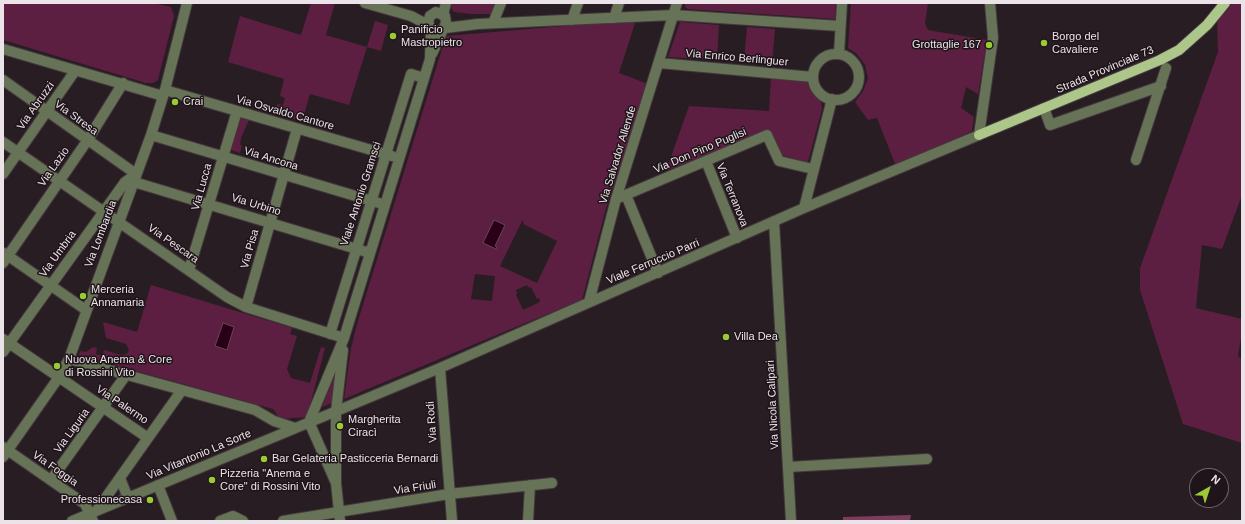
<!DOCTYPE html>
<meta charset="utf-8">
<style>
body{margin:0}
#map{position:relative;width:1245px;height:524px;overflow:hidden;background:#281d22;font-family:Helvetica,sans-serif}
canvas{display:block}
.frame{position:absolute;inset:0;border:4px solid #ebe3e7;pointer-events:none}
.north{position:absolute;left:1189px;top:468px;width:40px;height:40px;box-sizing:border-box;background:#1e1419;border:1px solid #70676b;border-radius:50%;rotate:39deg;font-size:11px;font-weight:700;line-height:16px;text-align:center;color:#ebe3e7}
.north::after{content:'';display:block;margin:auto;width:14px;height:18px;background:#9acb35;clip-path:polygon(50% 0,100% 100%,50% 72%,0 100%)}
</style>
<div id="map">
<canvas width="1245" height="524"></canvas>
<div class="frame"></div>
<div class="north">N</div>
</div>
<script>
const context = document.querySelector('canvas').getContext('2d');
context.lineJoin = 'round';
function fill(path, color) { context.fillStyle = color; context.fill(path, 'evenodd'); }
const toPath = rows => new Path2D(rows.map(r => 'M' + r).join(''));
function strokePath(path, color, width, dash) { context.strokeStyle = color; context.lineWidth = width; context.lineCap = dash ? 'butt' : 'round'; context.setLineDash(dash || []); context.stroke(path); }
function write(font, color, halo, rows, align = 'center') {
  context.font = font + ' Helvetica,sans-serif'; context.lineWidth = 3; context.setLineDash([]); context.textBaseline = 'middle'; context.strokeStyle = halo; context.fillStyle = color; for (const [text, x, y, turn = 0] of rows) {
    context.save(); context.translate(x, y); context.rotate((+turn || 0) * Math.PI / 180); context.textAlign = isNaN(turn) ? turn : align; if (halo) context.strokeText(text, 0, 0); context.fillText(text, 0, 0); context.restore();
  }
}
const green = toPath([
 [3,3,153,3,171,7,174,16,158,80,153,83,146,83,3,40],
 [311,3,335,3,326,35,367,47,375,21,388,25,381,51,367,47,349,105,310,94,302,121,275,113,277,104,283,105,285,98,280,96,284,79,228,62,240,16,301,35],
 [452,3,497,3,493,14,471,14,454,12,451,8],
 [685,3,783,4,784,3,836,3,835,19,688,9,685,7],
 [851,3,928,3,925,23,928,30,987,40,978,94,966,87,961,108,974,117,972,131,896,166,877,118,868,120,855,102,863,91,868,78,865,65,856,53,848,48],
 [1227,3,1242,3,1242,195,1222,249,1202,245,1196,308,1242,319,1242,333,1238,355,1242,361,1242,443,1183,424,1140,290,1140,268,1218,52,1217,20],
 [636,20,619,73,648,84,606,208,582,300,506,331,344,399,351,348,357,324,446,36],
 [522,221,524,222,523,224,557,241,537,283,500,266],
 [475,274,495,276,492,301,471,299],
 [527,285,529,288,531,287,537,299,539,298,540,301,538,303,523,310,516,295,517,294,516,290],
 [680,22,719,25,717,60,668,57],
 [747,27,775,29,772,65,744,62],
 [771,77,806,80,814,95,821,101,822,109,808,162,780,155,768,130,666,171,689,106,769,111],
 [241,118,249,120,241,138,240,145,242,145,240,153,231,150],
 [151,285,292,328,290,334,297,336,287,369,291,378,310,383,321,347,325,348,307,417,280,419,273,409,79,355,80,351,86,352,93,347,97,348,96,354,102,356,104,350,121,355,127,354,129,350,126,344,106,338,103,322,137,332],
 [336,371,332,403,322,407]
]);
const forest = toPath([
 [911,515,910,521,843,521,843,517]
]);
const water = toPath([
 [494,220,505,225,495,246,497,247,496,249,483,243,494,220],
 [223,323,234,327,227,350,215,346,223,323]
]);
const minor = toPath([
 [365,3,411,16,428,25],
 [443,15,446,3],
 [614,18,619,3],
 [572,20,578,3],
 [493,23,501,3],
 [445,28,478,24,673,15,840,26],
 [3,49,163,96],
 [432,54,446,23,445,16,436,12,430,16,428,22,431,29,437,31],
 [839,54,842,3],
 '813 77a23 23 0 1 1 46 0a23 23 0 1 1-46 0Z',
 [659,63,813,77],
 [3,80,136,174,125,182,3,352],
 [165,90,392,156],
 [1044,108,1050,125,1161,86],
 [151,135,379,203],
 [3,142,227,297,246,307,344,338],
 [1136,160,1166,68],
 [706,161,737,238],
 [3,174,75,71],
 [134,182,370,253],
 [626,195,658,273],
 [616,199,767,135,779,161,813,169],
 [804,208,832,99],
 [774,221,791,521],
 [4,253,86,310],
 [3,263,87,141,123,83],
 [189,270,237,111],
 [589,302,616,199,677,3],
 [246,307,297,129],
 [330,334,411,74,424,78],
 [3,339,148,438],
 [69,359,255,410,274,421,295,428],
 [440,368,452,521],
 [3,447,85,504,93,521],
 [3,457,59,377,69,359,151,135,165,90,187,3],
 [788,467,927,459],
 [120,478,128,498],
 [51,480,126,375],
 [336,483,309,422,344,338,430,59,431,29],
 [158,485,172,521],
 [97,510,182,390],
 [72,521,440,368,804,208,979,135,993,38,990,3],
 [220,521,233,516,243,521],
 [283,521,449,494,552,483],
 [340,521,336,483,336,411,343,350],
 [528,521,530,485]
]);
const major = toPath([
 [979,135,1160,60,1179,50,1207,25,1225,3]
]);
const markers = [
 [393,36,4,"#9acb35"],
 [1044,43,4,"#9acb35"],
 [989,45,4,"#9acb35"],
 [175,102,4,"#9acb35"],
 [83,296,4,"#9acb35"],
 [726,337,4,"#9acb35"],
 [57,366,4,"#9acb35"],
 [340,426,4,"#9acb35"],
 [264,459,4,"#9acb35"],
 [212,480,4,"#9acb35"],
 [150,500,4,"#9acb35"]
];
const poiNames = [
 ["Panificio",401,30],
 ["Mastropietro",401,43],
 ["Borgo del",1052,37],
 ["Cavaliere",1052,50],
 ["Grottaglie 167",981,45,"right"],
 ["Crai",183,102],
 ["Merceria",91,290],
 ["Annamaria",91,303],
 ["Villa Dea",734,337],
 ["Nuova Anema & Core",65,360],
 ["di Rossini Vito",65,373],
 ["Margherita",348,420],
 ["Ciracì",348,433],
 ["Bar Gelateria Pasticceria Bernardi",272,459],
 ["Pizzeria \"Anema e",220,474],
 ["Core\" di Rossini Vito",220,487],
 ["Professionecasa",142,500,"right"]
];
const streetNames = [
 ["Via Enrico Berlinguer",737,58,5],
 ["Strada Provinciale 73",1105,70,-23],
 ["Via Abruzzi",36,106,-55],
 ["Via Osvaldo Cantore",285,113,16],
 ["Via Stresa",76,118,36],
 ["Via Don Pino Puglisi",700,151,-23],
 ["Via Salvador Allende",618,155,-73],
 ["Via Ancona",271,159,17],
 ["Via Lazio",54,167,-55],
 ["Via Lucca",202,187,-74],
 ["Viale Antonio Gramsci",361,194,-72],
 ["Via Terranova",732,195,68],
 ["Via Urbino",256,205,17],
 ["Via Lombardia",101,234,-69],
 ["Via Pescara",173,244,35],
 ["Via Pisa",250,249,-74],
 ["Via Umbria",58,254,-54],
 ["Viale Ferruccio Parri",653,262,-23],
 ["Via Palermo",122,405,34],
 ["Via Nicola Calipari",773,405,-93],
 ["Via Rodi",432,422,-94],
 ["Via Liguria",72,431,-54],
 ["Via Vitantonio La Sorte",199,455,-23],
 ["Via Foggia",55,469,35],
 ["Via Friuli",415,488,-9]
];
fill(green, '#5d1f41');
fill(forest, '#7d3b5d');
fill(water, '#2a0018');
strokePath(water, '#644456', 1);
strokePath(minor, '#43393e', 12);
strokePath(major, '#43393e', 12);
strokePath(minor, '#667356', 10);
strokePath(major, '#adc689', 10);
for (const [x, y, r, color] of markers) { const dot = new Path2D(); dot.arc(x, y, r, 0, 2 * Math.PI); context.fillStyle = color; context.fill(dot); strokePath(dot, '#1e1419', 1.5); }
write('11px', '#ebe3e7', '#1e1419', poiNames, 'left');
write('11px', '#ebe3e7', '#1e1419', streetNames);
</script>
